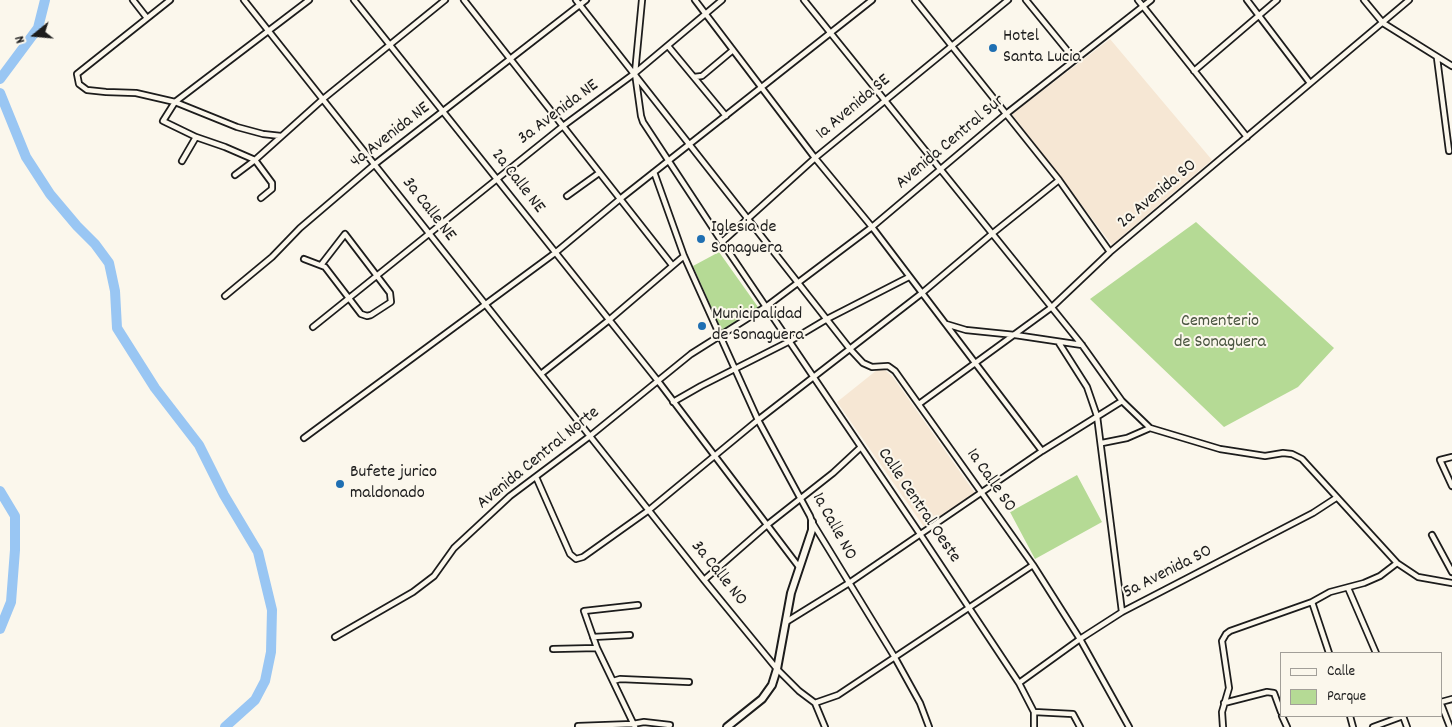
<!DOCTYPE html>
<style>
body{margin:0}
#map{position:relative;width:1452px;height:727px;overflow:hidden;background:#fbf7ec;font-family:Dekko,sans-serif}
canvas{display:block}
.legend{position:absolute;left:1280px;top:652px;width:162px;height:65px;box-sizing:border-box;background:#fbf7ec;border:1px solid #a29f99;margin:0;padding:6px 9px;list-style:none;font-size:15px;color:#1c1c1c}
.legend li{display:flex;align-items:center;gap:10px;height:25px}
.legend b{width:25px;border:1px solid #a29f99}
.north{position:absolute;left:10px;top:10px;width:50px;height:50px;-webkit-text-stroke:4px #fbf7ec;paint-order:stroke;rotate:253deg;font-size:14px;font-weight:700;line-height:20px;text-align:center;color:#1c1c1c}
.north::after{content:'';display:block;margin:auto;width:18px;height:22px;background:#1c1c1c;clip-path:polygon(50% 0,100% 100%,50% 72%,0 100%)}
</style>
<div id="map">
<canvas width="1452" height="727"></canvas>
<ul class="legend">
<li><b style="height:6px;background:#fbf7ec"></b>Calle</li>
<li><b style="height:14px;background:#b5da95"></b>Parque</li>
</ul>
<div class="north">N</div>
</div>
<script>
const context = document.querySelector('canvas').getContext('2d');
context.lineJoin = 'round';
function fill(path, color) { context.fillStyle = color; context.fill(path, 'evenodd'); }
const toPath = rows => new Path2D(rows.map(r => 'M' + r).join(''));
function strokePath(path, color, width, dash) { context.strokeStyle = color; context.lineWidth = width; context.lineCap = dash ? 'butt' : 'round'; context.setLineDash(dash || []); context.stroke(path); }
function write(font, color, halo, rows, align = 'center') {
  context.font = font + ' Dekko,sans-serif'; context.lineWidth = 4; context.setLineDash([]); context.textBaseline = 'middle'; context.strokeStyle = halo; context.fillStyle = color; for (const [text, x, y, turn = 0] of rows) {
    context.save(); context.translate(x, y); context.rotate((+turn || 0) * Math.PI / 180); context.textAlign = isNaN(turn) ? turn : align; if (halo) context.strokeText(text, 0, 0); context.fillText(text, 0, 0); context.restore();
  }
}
const built = toPath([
 [1110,39,1212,160,1112,245,1012,114],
 [877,370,885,370,893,377,975,493,924,527,837,402]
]);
const green = toPath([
 [1196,222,1334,348,1298,387,1224,427,1090,299],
 [719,252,758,307,722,331,693,266],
 [1077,475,1102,522,1035,559,1010,512]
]);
const river = toPath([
 [0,79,38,28,45,0],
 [0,93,26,157,50,194,77,226,95,244,109,263,115,291,117,328,155,388,199,445,224,495,258,552,272,610,271,652,265,681,255,700,225,727],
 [0,491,15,516,15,550,11,602,0,629]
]);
const street = toPath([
 [133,0,147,18],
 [170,0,77,74,79,84,87,90,106,92,136,93,175,102,237,127,263,134,281,136],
 [244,0,704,580,777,669,799,691,815,703,825,727],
 [354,0,658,381,799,567],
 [464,0,672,265],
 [576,0,850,349,863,363,872,367,888,366,895,371,1033,565,1080,639,1129,727],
 [642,0,635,73,641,116,643,122,722,242,920,534,1019,683,1034,712,1034,727],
 [695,0,815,158,872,227,1042,451],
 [804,0,1082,345,1122,401,1150,428,1220,449,1265,456,1283,453,1292,454,1302,459,1397,563,1418,577,1452,583],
 [915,0,1059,180,1110,252],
 [1026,0,1075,60],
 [1138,0,1247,137],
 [1247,0,1310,83],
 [1364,0,1383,23,1452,66],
 [668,46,726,116],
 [1437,58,1449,151],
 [1194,71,1277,0],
 [694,77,702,76,733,50],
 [182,161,196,137],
 [654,172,684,256,758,420,810,516,812,522,894,656,920,703,929,727],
 [235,175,255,160,323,99,445,0],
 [567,196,599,173],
 [261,198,272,189,272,183,255,160,225,147,196,137,163,121,175,102,309,0],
 [722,242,815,158,1008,0],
 [304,259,325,267,361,314,367,316,371,315,391,302,390,293,345,234,321,265],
 [225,296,272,257,300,228,375,164,586,0],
 [946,324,966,330,1015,335,1082,345],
 [313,327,563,126,635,73,722,0],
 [1059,343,1087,387,1097,416,1122,612],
 [541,374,609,320,684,256],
 [673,402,701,386,790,341,827,319,909,277],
 [919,404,1052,307,1110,252,1409,0],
 [304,438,555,253,620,199,872,0],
 [1102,443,1127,438,1150,428],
 [1452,457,1440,460,1452,486],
 [536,477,570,554,576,559,583,557,649,510,758,420,922,293,993,233,1059,180],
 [1432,535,1452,572],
 [704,580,767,525,833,473,861,447],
 [1348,588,1376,653],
 [1312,602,1329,653],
 [786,622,849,583,1042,451,1122,401],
 [335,637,413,592,434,576,454,548,510,496,590,436,691,354,767,306,872,227,1006,114,1151,0],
 [593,637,630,635],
 [553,649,597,648],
 [613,681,620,679,689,682],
 [1019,683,1080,639,1122,612,1313,513,1336,498],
 [1441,702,1452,699],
 [815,703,838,695,1033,565],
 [1224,703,1267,692,1274,693,1281,712],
 [1441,704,1450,727],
 [1034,712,1073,714,1080,727],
 [1282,716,1287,727],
 [1350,716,1353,727],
 [1403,716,1407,727],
 [578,726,633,724,644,722,670,725],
 [635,727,597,648,584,611,638,605],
 [1223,727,1222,712,1229,688,1222,641,1226,634,1230,631,1312,602,1330,592,1364,583,1380,576,1397,563],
 [1373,727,1403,716]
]);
const secondary = toPath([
 [727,727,762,699,772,685,777,669,791,593,812,530,812,522]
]);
const markers = [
 [993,48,5,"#1f6fb2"],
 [701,239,5,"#1f6fb2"],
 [702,326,5,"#1f6fb2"],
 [340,484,5,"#1f6fb2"]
];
const poiNames = [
 ["Hotel",1003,38],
 ["Santa Lucia",1003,59],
 ["Iglesia de",711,229],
 ["Sonaguera",711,250],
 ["Municipalidad",712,316],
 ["de Sonaguera",712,337],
 ["Bufete jurico",350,474],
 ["maldonado",350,495]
];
const streetNames = [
 ["1a Avenida SE",854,108,-40],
 ["3a Avenida NE",559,113,-37],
 ["4a Avenida NE",391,136,-38],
 ["Avenida Central Sur",951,143,-40],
 ["2a Calle NE",517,182,52],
 ["2a Avenida SO",1158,195,-40],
 ["3a Calle NE",428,210,52],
 ["Avenida Central Norte",539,459,-39],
 ["1a Calle SO",990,481,55],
 ["Calle Central Oeste",918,506,56],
 ["1a Calle NO",833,527,61],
 ["5a Avenida SO",1168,573,-27],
 ["3a Calle NO",718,574,51]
];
const parkNames = [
 ["Cementerio",1220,323],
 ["de Sonaguera",1220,344]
];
fill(built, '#f6e7d4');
fill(green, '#b5da95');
strokePath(river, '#99c6f3', 10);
strokePath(street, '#1c1c1c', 8);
strokePath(secondary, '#1c1c1c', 10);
strokePath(street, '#fbf7ec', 4.5);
strokePath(secondary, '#fbf7ec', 6);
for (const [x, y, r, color] of markers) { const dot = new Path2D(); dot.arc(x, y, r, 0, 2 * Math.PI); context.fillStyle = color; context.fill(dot); strokePath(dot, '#fbf7ec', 2); }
write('18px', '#1c1c1c', '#fbf7ec', poiNames, 'left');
write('18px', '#1c1c1c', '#fbf7ec', streetNames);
write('18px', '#4a5540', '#fbf7ec', parkNames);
</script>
